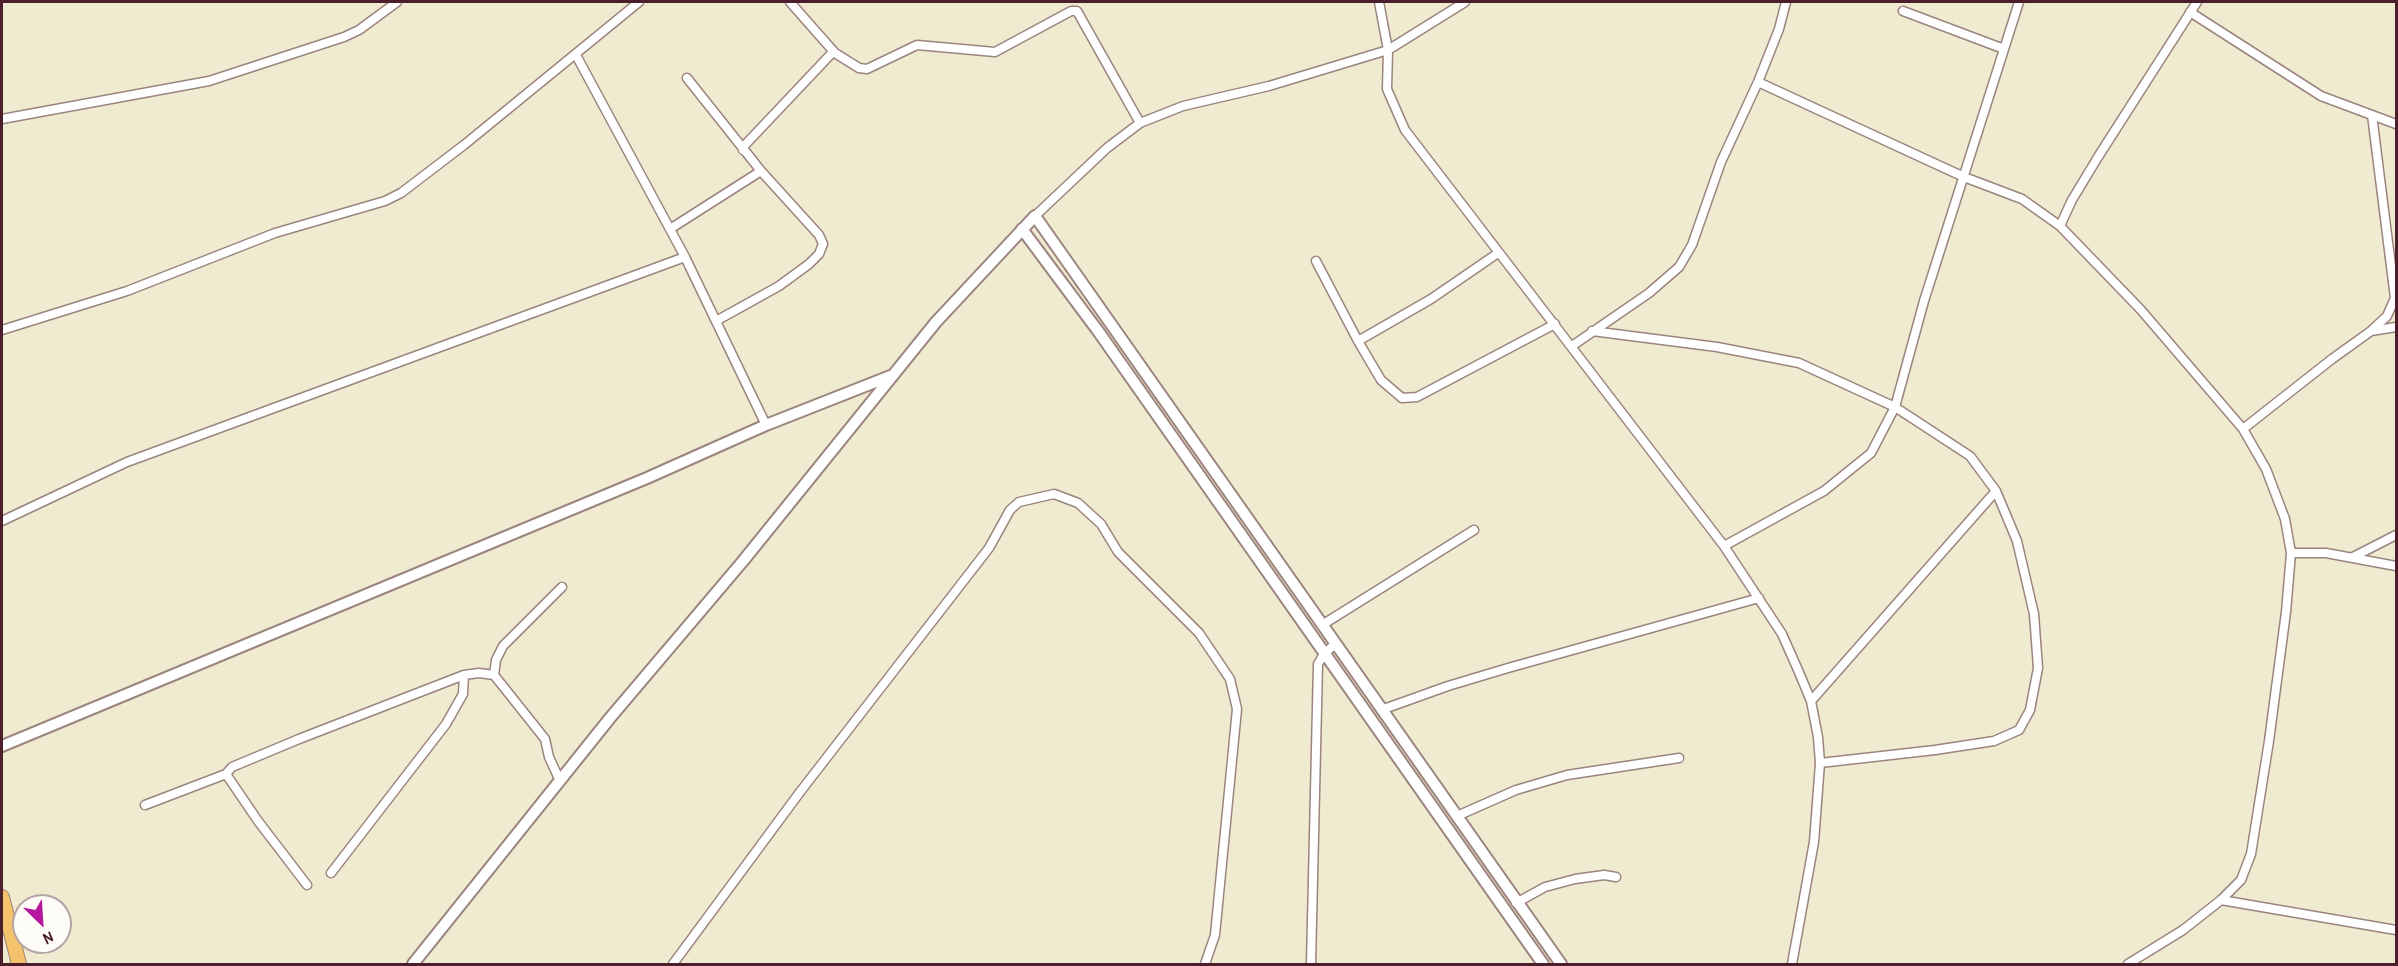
<!DOCTYPE html>
<style>
body{margin:0}
#map{position:relative;width:2398px;height:966px;overflow:hidden;background:#efead0;font-family:"Patrick Hand",sans-serif}
canvas{display:block}
.frame{position:absolute;inset:0;border:3px solid #4a1f2b;pointer-events:none}
.north{position:absolute;left:12px;top:894px;width:60px;height:60px;box-sizing:border-box;background:#fdfcf7;border:2px solid #b5a4a5;border-radius:50%;rotate:155deg;font-size:16px;font-weight:700;line-height:24px;text-align:center;color:#4a1f2b}
.north::after{content:'';display:block;margin:auto;width:21px;height:27px;background:#b5179e;clip-path:polygon(50% 0,100% 100%,50% 72%,0 100%)}
</style>
<div id="map">
<canvas width="2398" height="966"></canvas>
<div class="frame"></div>
<div class="north">N</div>
</div>
<script>
const context = document.querySelector('canvas').getContext('2d');
context.lineJoin = 'round';
const toPath = rows => new Path2D(rows.map(r => 'M' + r).join(''));
function strokePath(path, color, width, dash) { context.strokeStyle = color; context.lineWidth = width; context.lineCap = dash ? 'butt' : 'round'; context.setLineDash(dash || []); context.stroke(path); }
const minor = toPath([
 [790,2,835,53,859,68,867,69,917,45,995,52,1071,11,1077,11,1140,123],
 [1379,2,1388,50,1387,89,1405,130,1724,546,1782,634,1798,670,1811,701,1818,737,1820,763,1814,842,1792,964],
 [1903,11,2004,49],
 [2190,12,2321,96,2396,124],
 [576,55,685,257,766,425],
 [687,78,761,171],
 [1758,82,1964,177,2022,199,2060,226,2141,310,2243,429,2266,469,2285,519,2291,553,2286,612,2269,741,2251,854,2241,880,2221,900,2183,930,2128,964],
 [2,119,209,81,344,37,359,30,397,2],
 [743,150,744,146,832,53,835,53],
 [1035,216,1107,148,1140,123,1183,106,1269,86,1388,50,1465,2],
 [2060,226,2072,200,2098,157,2197,2],
 [670,229,761,171,819,235,823,244,819,254,809,264,779,286,716,321],
 [1316,261,1358,341,1381,380,1402,398,1417,397,1555,324],
 [2,330,127,291,275,233,385,201,401,193,464,145,639,2],
 [1592,331,1717,347,1799,363,1895,407,1970,456,1996,491,2017,541,2034,614,2038,668,2030,710,2019,730,1994,741,1935,750,1820,763],
 [2371,331,2396,327],
 [1358,341,1431,299,1498,253],
 [1572,346,1649,293,1679,267,1692,245,1721,162,1758,82,1779,29,1786,2],
 [2243,429,2332,359,2371,331,2387,316,2395,298,2372,115],
 [2,521,127,462,685,257],
 [1724,546,1824,491,1871,453,1895,407,1924,301,2019,2],
 [2291,553,2326,553,2396,566],
 [2353,557,2396,535],
 [1322,625,1474,530],
 [494,675,496,660,503,646,562,587],
 [1811,701,1996,491],
 [1381,710,1448,686,1508,668,1759,598],
 [226,774,258,821,307,885],
 [145,805,226,774,232,767,299,739,464,675,479,673,494,675,545,739,549,757,560,781],
 [1457,816,1516,790,1567,775,1679,758],
 [331,873,446,724,463,694,464,675],
 [2221,900,2396,930],
 [1516,903,1545,887,1575,879,1604,875,1616,877],
 [673,964,800,792,989,548,1010,510,1019,502,1054,494,1078,503,1101,524,1118,552,1199,633,1230,679,1237,709,1215,935,1205,964],
 [1311,964,1318,664,1324,654,1335,644]
]);
const tertiary = toPath([
 [1022,229,1098,331,1543,964],
 [2,746,647,478,766,425,893,375],
 [413,964,610,718,743,561,936,322,1035,216,1561,964]
]);
const primary = toPath([
 [2,897,19,964]
]);
strokePath(minor, '#9c847e', 11);
strokePath(tertiary, '#9c847e', 14);
strokePath(primary, '#9c847e', 16);
strokePath(minor, '#fff', 8);
strokePath(tertiary, '#fff', 10);
strokePath(primary, '#f3c26a', 14);
</script>
